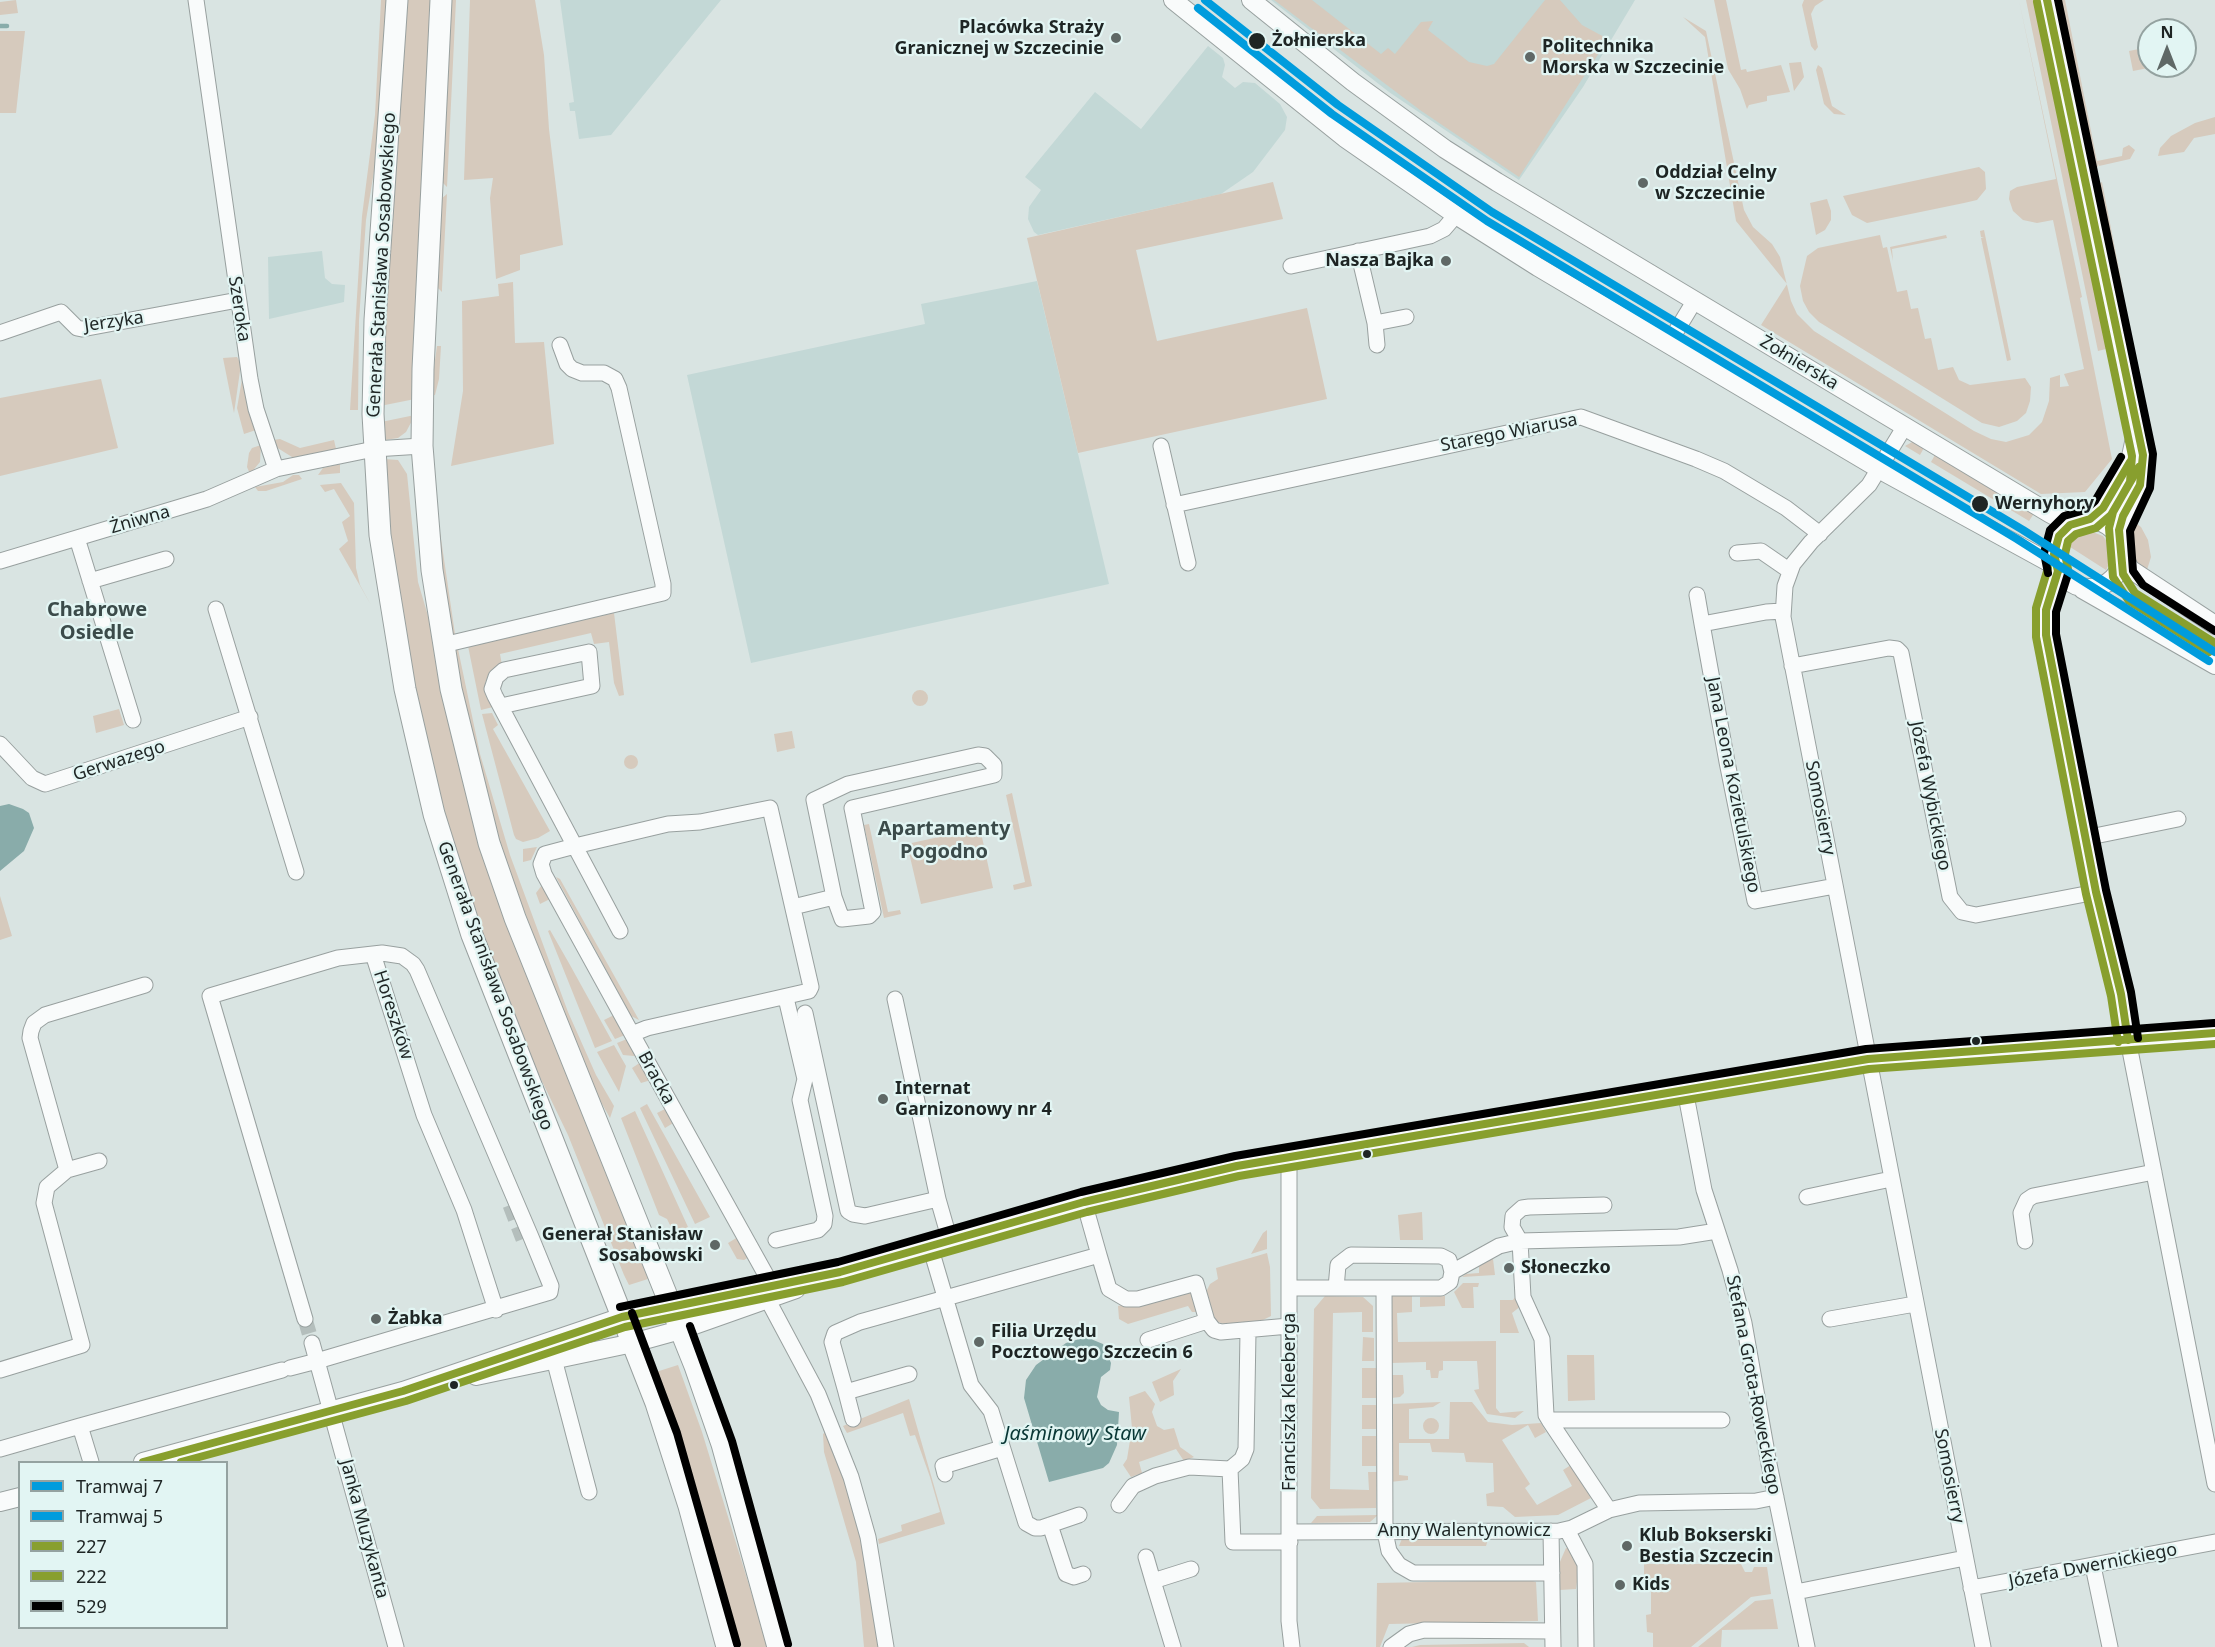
<!DOCTYPE html>
<meta charset="utf-8">
<style>
body{margin:0}
#map{position:relative;width:2215px;height:1647px;overflow:hidden;background:#d9e4e2;font-family:"Noto Sans",sans-serif}
canvas{display:block}
.legend{position:absolute;left:18px;top:1461px;width:210px;height:168px;box-sizing:border-box;background:#e2f5f3;border:2px solid #94a2a0;margin:0;padding:8px 10px;list-style:none;font-size:18px;color:#1e2524}
.legend li{display:flex;align-items:center;gap:12px;height:30px}
.legend b{width:30px;border:2px solid #94a2a0}
.north{position:absolute;left:2137px;top:18px;width:60px;height:60px;box-sizing:border-box;background:#e2f5f3;border:2px solid #94a2a0;border-radius:50%;rotate:0deg;font-size:16px;font-weight:700;line-height:24px;text-align:center;color:#1e2524}
.north::after{content:'';display:block;margin:auto;width:21px;height:27px;background:#5f6866;clip-path:polygon(50% 0,100% 100%,50% 72%,0 100%)}
</style>
<div id="map">
<canvas width="2215" height="1647"></canvas>
<ul class="legend">
<li><b style="height:8px;background:#009cdd"></b>Tramwaj 7</li>
<li><b style="height:8px;background:#009cdd"></b>Tramwaj 5</li>
<li><b style="height:8px;background:#889f2e"></b>227</li>
<li><b style="height:8px;background:#889f2e"></b>222</li>
<li><b style="height:8px;background:#000"></b>529</li>
</ul>
<div class="north">N</div>
</div>
<script>
const context = document.querySelector('canvas').getContext('2d');
context.lineJoin = 'round';
function fill(path, color) { context.fillStyle = color; context.fill(path, 'evenodd'); }
const toPath = rows => new Path2D(rows.map(r => 'M' + r).join(''));
function strokePath(path, color, width, dash) { context.strokeStyle = color; context.lineWidth = width; context.lineCap = dash ? 'butt' : 'round'; context.setLineDash(dash || []); context.stroke(path); }
function write(font, color, halo, rows, align = 'center') {
  context.font = font + ' "Noto Sans",sans-serif'; context.lineWidth = 4.5; context.setLineDash([]); context.textBaseline = 'middle'; context.strokeStyle = halo; context.fillStyle = color; for (const [text, x, y, turn = 0] of rows) {
    context.save(); context.translate(x, y); context.rotate((+turn || 0) * Math.PI / 180); context.textAlign = isNaN(turn) ? turn : align; if (halo) context.strokeText(text, 0, 0); context.fillText(text, 0, 0); context.restore();
  }
}
const built = toPath([
 [560,0,721,0,611,135,579,139,575,111,570,111,569,103,574,102],
 [1271,0,1635,0,1583,87,1519,180,1389,92],
 [1208,46,1223,58,1225,65,1222,77,1235,88,1243,82,1255,83,1280,104,1287,117,1285,130,1253,172,1221,194,1038,235,1034,232,1028,219,1029,207,1041,190,1025,177,1095,92,1141,129],
 [322,251,325,278,332,284,345,285,344,302,269,319,268,257],
 [1037,281,1109,584,751,663,687,375,925,324,921,304]
]);
const green = toPath([
 [16,0,18,13,0,15,0,2],
 [381,0,389,0,380,135,366,220,359,320,358,410,350,410,362,216,375,115],
 [404,0,433,0,415,399,380,406],
 [448,0,456,0,447,187,441,181],
 [470,0,535,0,544,55,549,129,563,245,520,255,520,270,496,279,490,198,493,178,464,180],
 [1274,0,1312,0,1381,54,1388,48,1395,54,1421,22,1433,21,1428,30,1469,62,1487,66,1494,64,1545,0,1560,0,1582,25,1608,39,1519,177,1420,110],
 [1714,0,1726,0,1741,70,1746,69,1747,72,1781,65,1790,92,1767,96,1767,101,1749,105,1747,109,1740,89,1728,69],
 [1804,0,1824,0,1815,6,1811,14,1818,47,1815,51,1811,46,1802,5],
 [2019,0,2082,297,2080,298,2112,459,2085,492,2041,494,1761,325,1787,284,1736,221,1705,37,1683,17,1706,31,1744,210,1753,227,1772,244,1780,257,1791,301,1797,314,1814,331,1974,431,1991,439,2006,442,2029,435,2042,422,2049,401,2050,378,2060,375,2060,387,2069,386,2064,374,2084,369,2053,220,2037,223,2023,220,2013,211,2009,199,2010,191,2017,187,2056,179],
 [2026,0,2040,0,2103,303,2106,349,2098,351],
 [2056,0,2065,0,2097,161,2122,156,2123,148,2129,145,2135,150,2130,159,2099,166,2098,164,2098,167,2091,164],
 [0,31,25,31,16,113,0,113],
 [2149,47,2145,51,2149,66,2158,66,2133,71,2129,51],
 [1801,62,1804,77,1794,91,1789,63],
 [1818,65,1822,68,1832,106,1846,115,1834,114,1824,104,1816,70],
 [2215,117,2215,134,2194,138,2184,152,2158,156,2160,148,2171,136,2195,123],
 [1979,167,1985,172,1986,189,1977,200,1964,203,1867,223,1852,215,1843,196],
 [1273,182,1283,219,1136,250,1157,341,1307,308,1327,399,1078,453,1027,238],
 [2102,182,2123,290,2117,291,2095,186],
 [447,194,442,288,442,292,437,287,441,199],
 [1827,199,1831,211,1831,220,1825,230,1816,235,1810,203],
 [1984,230,2011,360,2007,361,1981,238,1984,237,1981,237,1980,231],
 [1880,235,1883,248,1887,247,1897,292,1907,290,1911,309,1918,308,1925,339,1931,338,1938,370,1953,367,1959,380,1970,385,2025,378,2031,387,2030,401,2026,413,2017,421,1999,427,1982,423,1819,322,1809,312,1803,301,1800,286,1807,256,1818,248],
 [1946,235,1947,238,1892,249,1893,261,1890,247],
 [513,282,515,343,544,342,554,444,451,466,463,391,462,301,499,296,498,284],
 [437,346,441,346,439,379,435,395,430,396],
 [237,357,241,364,234,413,223,358],
 [101,379,118,448,0,476,0,398],
 [242,379,256,430,244,434,237,408],
 [415,415,406,432,398,438,385,440,381,422],
 [280,439,300,448,334,440,336,449,299,458,292,457,276,447,273,440],
 [1914,441,1925,446,1920,455,1905,446],
 [261,445,260,462,250,474,247,467,249,453,252,448],
 [1936,453,2035,512,2029,521,1931,462],
 [384,459,398,460,407,474,418,582,431,626,449,719,648,1279,629,1285,624,1275,568,1135,525,1046,482,933,433,783,394,583],
 [340,464,340,473,318,475,323,468],
 [293,475,299,475,302,479,266,491,258,491,255,487,283,482],
 [341,483,354,503,356,568,360,585,371,605,339,549,348,541,342,522,350,516,334,489,325,492,320,485],
 [2128,517,2141,527,2148,540,2151,557,2146,573,2135,559,2128,532],
 [2090,531,2103,536,2110,546,2112,558,2106,570,2067,545,2076,534],
 [440,532,455,634,454,635,451,634,436,533],
 [614,613,624,695,619,696,614,683,609,642,594,644,591,633,500,654,502,665,489,673,485,683,493,707,481,710,468,646],
 [458,649,480,754,510,855,568,1012,596,1075,614,1106,610,1118,593,1088,506,864,481,786,454,652],
 '912 698a8 8 0 1 1 16 0a8 8 0 1 1-16 0Z',
 [119,709,124,725,96,733,93,716],
 [492,713,498,725,493,729,550,831,538,838,523,842,516,839,514,835,482,714],
 [792,731,795,748,777,752,774,734],
 '624 762a7 7 0 1 1 14 0a7 7 0 1 1-14 0Z',
 [1012,793,1032,886,1014,890,1013,885,1025,882,1006,795],
 [869,824,888,912,900,910,901,914,884,918,864,825],
 [980,828,993,888,921,904,907,844],
 [537,847,531,860,523,862,523,849],
 [556,877,560,879,639,1020,631,1016],
 [542,885,550,899,540,904,536,893],
 [0,896,12,936,0,940],
 [550,930,570,965,612,1041,595,1048,548,931],
 [614,1015,625,1035,615,1039,604,1020],
 [627,1039,636,1055,634,1056,623,1055,617,1043],
 [614,1045,626,1066,619,1092,597,1052],
 [641,1062,651,1080,641,1083,632,1068],
 [647,1104,710,1217,695,1224,640,1108],
 [667,1108,675,1122,665,1128,657,1113],
 [635,1111,688,1227,674,1233,667,1219,659,1215,621,1118],
 [1422,1212,1423,1240,1400,1240,1398,1215],
 [1267,1230,1267,1249,1251,1254,1263,1233],
 [738,1237,749,1257,744,1260,737,1259,728,1243],
 [1267,1253,1270,1267,1271,1316,1259,1322,1224,1324,1218,1322,1214,1318,1206,1292,1210,1284,1218,1279,1216,1268],
 [1493,1259,1495,1275,1462,1277,1466,1274,1479,1273,1479,1261],
 [1463,1283,1479,1283,1478,1287,1473,1287,1474,1308,1462,1308,1454,1292],
 [1179,1292,1195,1292,1198,1312,1192,1312,1188,1306,1128,1324,1119,1319,1118,1306],
 [1391,1295,1412,1295,1412,1312,1397,1313,1398,1342,1496,1341,1496,1408,1500,1413,1524,1411,1515,1418,1487,1414,1474,1390,1479,1389,1477,1361,1443,1361,1443,1370,1439,1371,1438,1378,1431,1378,1430,1370,1426,1370,1426,1362,1391,1363],
 [1325,1296,1363,1297,1373,1306,1373,1332,1362,1332,1362,1312,1333,1313,1330,1489,1369,1490,1368,1472,1377,1472,1376,1508,1320,1509,1311,1498,1314,1309],
 [1445,1296,1445,1306,1420,1307,1420,1297],
 [1516,1296,1521,1306,1512,1313,1519,1333,1500,1333,1500,1300,1513,1300],
 [1363,1337,1374,1338,1374,1361,1362,1361],
 [1567,1355,1594,1355,1595,1400,1568,1401],
 [678,1365,702,1432,768,1647,737,1647,678,1438,656,1372],
 [1362,1368,1376,1368,1376,1398,1362,1398],
 [1181,1369,1173,1381,1174,1395,1160,1402,1152,1382],
 [1391,1375,1403,1375,1404,1393,1400,1397,1391,1398],
 [1145,1391,1155,1404,1152,1412,1157,1426,1164,1430,1174,1428,1180,1447,1194,1457,1184,1461,1176,1449,1139,1462,1142,1473,1131,1477,1123,1465,1127,1459,1132,1428,1129,1397],
 [909,1399,945,1524,879,1544,878,1539,902,1531,901,1525,940,1512,930,1477,915,1435,910,1436,903,1413,847,1433,843,1426],
 [1441,1402,1433,1407,1409,1409,1409,1439,1449,1439,1450,1402,1472,1402,1488,1422,1512,1425,1541,1423,1546,1432,1535,1438,1528,1425,1502,1440,1530,1484,1525,1488,1537,1505,1572,1486,1563,1470,1571,1465,1591,1498,1558,1515,1515,1517,1503,1507,1487,1506,1486,1494,1494,1492,1493,1463,1466,1462,1464,1453,1432,1452,1430,1443,1399,1443,1399,1475,1408,1476,1408,1480,1390,1482,1391,1404],
 [1362,1405,1376,1405,1376,1429,1362,1429],
 '1423 1426a8 8 0 1 1 16 0a8 8 0 1 1-16 0Z',
 [827,1431,850,1496,865,1556,881,1647,864,1647,856,1562,824,1452,823,1434],
 [1362,1436,1376,1436,1376,1466,1362,1466],
 [1378,1515,1370,1522,1311,1523,1317,1516],
 [1403,1536,1489,1536,1486,1546,1399,1546],
 [1566,1548,1572,1549,1580,1567,1581,1582,1577,1582,1576,1589,1560,1590,1559,1564],
 [1644,1564,1741,1564,1745,1572,1752,1572,1754,1567,1767,1567,1771,1594,1751,1597,1691,1647,1653,1647,1653,1633,1647,1632,1646,1615,1651,1614,1651,1584,1644,1584],
 [1529,1580,1536,1582,1538,1621,1389,1624,1380,1647,1376,1647,1377,1583],
 [1773,1599,1778,1629,1722,1630,1721,1647,1698,1647,1755,1601],
 [1524,1643,1529,1647,1412,1647,1420,1645]
]);
const water = toPath([
 [9,804,23,809,29,813,34,828,24,851,0,871,0,806],
 [1086,1337,1103,1344,1111,1363,1110,1370,1101,1377,1097,1397,1101,1405,1108,1410,1119,1412,1117,1445,1109,1463,1103,1468,1049,1482,1024,1398,1026,1380,1036,1365,1066,1343]
]);
const stream = toPath([
 [0,26,7,26]
]);
const minorTunnel = toPath([
 [510,1205,523,1239],
 [305,1319,312,1343]
]);
const minor = toPath([
 [196,0,250,379,256,409,276,469],
 [1358,251,1375,323,1377,345],
 [1291,266,1430,236,1444,229,1456,215],
 [1375,323,1406,317],
 [0,333,61,312,77,328,82,329,238,300],
 [1669,343,1695,300],
 [1905,426,1869,485,1811,542,1793,564,1785,586,1783,617,1983,1647],
 [1161,446,1188,563],
 [1174,505,1581,417,1696,459,1724,471,1786,508,1820,534],
 [77,538,133,720],
 [1737,553,1761,551,1790,571],
 [0,561,207,499,276,469,374,449,422,446],
 [90,581,166,559],
 [1697,595,1702,624],
 [216,609,296,872],
 [1783,611,1766,612,1702,624,1727,762,1755,901,1835,886],
 [443,645,663,593,663,584,619,388,615,379,604,373,582,373,572,369,567,364,560,345],
 [1792,666,1889,648,1897,649,1901,653,1950,897,1962,912,1976,915,2096,892],
 [501,706,592,686,589,652,504,670,496,677,492,689,495,696,620,931],
 [0,744,32,778,45,784,250,717],
 [978,755,985,756,994,765,994,775,852,808,873,912,869,916,842,919,834,897,814,800,848,784,978,755],
 [2085,838,2178,819],
 [793,907,834,897],
 [373,954,424,1115,464,1210,496,1310],
 [895,999,938,1199],
 [805,1013,848,1211,853,1214,865,1216,938,1199,950,1241],
 [632,1034,647,1028,809,991,811,987,770,808,700,822,668,824,575,846,545,854,541,864,544,874,632,1034,776,1293],
 [2128,1040,2215,1484],
 [1685,1090,1704,1190,1730,1270,1744,1323,1769,1464,1807,1647],
 [1289,1157,1289,1621,1292,1647],
 [67,1170,99,1161],
 [1807,1197,1891,1179],
 [1604,1205,1529,1207,1522,1208,1513,1216,1512,1227,1520,1241,1523,1297,1542,1339,1546,1415,1549,1420,1722,1420],
 [776,1240,818,1230,824,1224,825,1216,800,1100,805,1079,786,998],
 [2025,1241,2021,1213,2027,1200,2033,1196,2154,1172],
 [930,1246,971,1385,991,1411,1026,1523,1035,1528,1041,1528,1079,1515],
 [1099,1255,1109,1289,1126,1299,1138,1299,1196,1283,1207,1321],
 [1289,1288,1336,1288,1338,1265,1351,1255,1441,1256,1449,1260,1452,1272],
 [1336,1288,1441,1288,1450,1282,1452,1272,1499,1246,1520,1241,1679,1237,1717,1231],
 [1384,1288,1385,1532,1389,1551,1399,1565,1413,1573,1552,1573],
 [762,1289,818,1394,851,1477,868,1537,886,1647],
 [305,1319,210,996,338,958,382,953,402,956,413,964,417,970,531,1237,551,1286,550,1292,317,1361,312,1343],
 [1830,1319,1915,1304],
 [1248,1332,1246,1449,1242,1459,1230,1469,1233,1542,1290,1542],
 [1148,1340,1207,1321,1214,1330,1221,1332,1289,1326],
 [554,1359,589,1492],
 [290,1368,317,1361,396,1647],
 [0,1370,82,1345,44,1203,47,1187,67,1170,30,1038,31,1031,34,1023,45,1015,145,985],
 [909,1374,846,1392,832,1342,835,1333,860,1322,1099,1255,1084,1202],
 [846,1392,853,1419],
 [1549,1420,1609,1510],
 [80,1426,282,1370],
 [0,1449,80,1426,91,1462],
 [945,1474,943,1466,1002,1448],
 [1119,1505,1133,1486,1155,1476,1189,1467,1230,1469],
 [1050,1525,1066,1574,1074,1577,1083,1574],
 [1567,1530,1585,1564,1586,1647],
 [1551,1531,1553,1647],
 [1290,1532,1559,1531,1572,1528,1609,1510,1639,1503,1756,1501,1776,1497],
 [1146,1557,1153,1581],
 [2093,1566,2110,1647],
 [1971,1588,2215,1542],
 [1796,1592,1965,1558],
 [1173,1647,1153,1581,1191,1569],
 [1391,1647,1409,1634,1424,1630,1552,1631]
]);
const tertiary = toPath([
 [1173,0,1345,138,1456,215,1538,267,1886,473,2056,566],
 [1251,0,1353,82,1445,149,1497,182,2049,513,2062,520,2076,522],
 [2047,0,2143,455,2141,482,2123,516,2119,538],
 '2055 554a34 34 0 1 1 68 0a34 34 0 1 1-68 0Z',
 [2088,520,2103,508,2123,476,2130,461,2135,438],
 [2123,556,2130,569,2215,625],
 [2058,571,2046,610,2046,635,2096,892,2121,994,2128,1040],
 [2082,589,2215,665],
 [476,1376,633,1343,680,1330,796,1289],
 [143,1462,403,1391,622,1317,709,1297,840,1272,1084,1202,1237,1166,1868,1059,2215,1033],
 [0,1502,20,1497]
]);
const secondary = toPath([
 [397,0,375,320,373,414,380,535,405,689,434,814,472,935,656,1403,689,1506,727,1647],
 [441,0,423,369,422,446,432,570,451,689,489,843,515,918,695,1366,722,1444,778,1647]
]);
const bus1 = toPath([
 [2047,0,2143,455,2140,485,2123,516,2119,530,2123,574,2135,593,2215,643],
 [2058,571,2054,554,2059,536,2070,525,2090,519,2103,508,2130,462],
 [2058,571,2046,610,2046,635,2096,892,2121,994,2128,1040],
 [143,1462,403,1391,622,1317,840,1272,1084,1202,1237,1166,1868,1059,2215,1033]
]);
const bus2 = toPath([
 [2037,2,2132,456,2130,482,2113,512,2109,528,2113,577,2129,601,2209,652],
 [2048,568,2036,608,2036,637,2086,894,2111,996,2118,1042],
 [2068,569,2065,554,2068,541,2076,534,2096,528,2111,515,2139,467],
 [181,1462,406,1401,625,1327,843,1282,1087,1212,1239,1176,1869,1069,2215,1044]
]);
const bus3 = toPath([
 [2058,0,2153,454,2150,488,2130,531,2133,571,2143,585,2215,631],
 [2048,573,2044,553,2050,530,2064,516,2085,510,2095,501,2121,457],
 [2068,574,2056,612,2056,634,2106,890,2131,992,2138,1038],
 [620,1307,838,1262,1081,1192,1235,1156,1866,1049,2214,1023],
 [632,1313,677,1433,737,1644],
 [690,1326,732,1441,788,1644]
]);
const tram1 = toPath([
 [1205,0,1338,105,1492,212,2023,530,2215,652]
]);
const tram2 = toPath([
 [1198,8,1332,114,1487,221,2017,539,2209,661]
]);
const markers = [
 [1116,38,6,"#5f6866"],
 [1257,41,9,"#1e2524"],
 [1530,57,6,"#5f6866"],
 [1643,183,6,"#5f6866"],
 [1446,261,6,"#5f6866"],
 [1980,504,9,"#1e2524"],
 [1976,1041,5,"#1e2524"],
 [883,1099,6,"#5f6866"],
 [1367,1154,5,"#1e2524"],
 [715,1245,6,"#5f6866"],
 [1509,1268,6,"#5f6866"],
 [376,1319,6,"#5f6866"],
 [979,1342,6,"#5f6866"],
 [454,1385,5,"#1e2524"],
 [1627,1546,6,"#5f6866"],
 [1620,1585,6,"#5f6866"]
];
const poiNames = [
 ["Placówka Straży",1104,28,"right"],
 ["Granicznej w Szczecinie",1104,49,"right"],
 ["Politechnika",1542,47],
 ["Morska w Szczecinie",1542,68],
 ["Oddział Celny",1655,173],
 ["w Szczecinie",1655,194],
 ["Nasza Bajka",1434,261,"right"],
 ["Internat",895,1089],
 ["Garnizonowy nr 4",895,1110],
 ["Generał Stanisław",703,1235,"right"],
 ["Sosabowski",703,1256,"right"],
 ["Słoneczko",1521,1268],
 ["Żabka",388,1319],
 ["Filia Urzędu",991,1332],
 ["Pocztowego Szczecin 6",991,1353],
 ["Klub Bokserski",1639,1536],
 ["Bestia Szczecin",1639,1557],
 ["Kids",1632,1585]
];
const stopNames = [
 ["Żołnierska",1272,41],
 ["Wernyhory",1995,504]
];
const streetNames = [
 ["Generała Stanisława Sosabowskiego",382,265,-87],
 ["Szeroka",239,309,81],
 ["Jerzyka",114,322,-8],
 ["Żołnierska",1799,363,31],
 ["Starego Wiarusa",1509,433,-11],
 ["Żniwna",140,520,-16],
 ["Gerwazego",119,761,-18],
 ["Jana Leona Kozietulskiego",1733,785,79],
 ["Józefa Wybickiego",1930,796,79],
 ["Somosierry",1820,808,79],
 ["Generała Stanisława Sosabowskiego",495,986,70],
 ["Horeszków",393,1015,72],
 ["Bracka",656,1078,61],
 ["Stefana Grota-Roweckiego",1753,1385,79],
 ["Franciszka Kleeberga",1290,1402,-90],
 ["Somosierry",1949,1476,79],
 ["Janka Muzykanta",364,1529,75],
 ["Anny Walentynowicz",1464,1531],
 ["Józefa Dwernickiego",2093,1566,-11]
];
const neighbourhoodNames = [
 ["Chabrowe",97,610],
 ["Osiedle",97,633],
 ["Apartamenty",944,829],
 ["Pogodno",944,852]
];
const waterNames = [
 ["Jaśminowy Staw",1075,1434]
];
fill(built, '#c3d8d6');
fill(green, '#d6cabd');
fill(water, '#89acaa');
strokePath(stream, '#89acaa', 4.5);
strokePath(minorTunnel, '#b4bebc', 15, [15, 8]);
strokePath(minor, '#98a09f', 17);
strokePath(tertiary, '#98a09f', 20);
strokePath(secondary, '#98a09f', 23);
strokePath(minor, '#f9fbfb', 15);
strokePath(tertiary, '#f9fbfb', 18);
strokePath(secondary, '#f9fbfb', 21);
strokePath(bus1, '#889f2e', 8);
strokePath(bus2, '#889f2e', 8);
strokePath(bus3, '#000', 8);
strokePath(tram1, '#009cdd', 8);
strokePath(tram2, '#009cdd', 8);
for (const [x, y, r, color] of markers) { const dot = new Path2D(); dot.arc(x, y, r, 0, 2 * Math.PI); context.fillStyle = color; context.fill(dot); strokePath(dot, '#e2f5f3', 2); }
write('bold 18px', '#1e2524', '#e2f5f3', poiNames, 'left');
write('bold 18px', '#1e2524', '#e2f5f3', stopNames, 'left');
write('18px', '#1e2524', '#e2f5f3', streetNames);
write('bold 20px', '#3b4b4a', '#e2f5f3', neighbourhoodNames);
write('italic 20px', '#093735', '#e2f5f3', waterNames);
</script>
